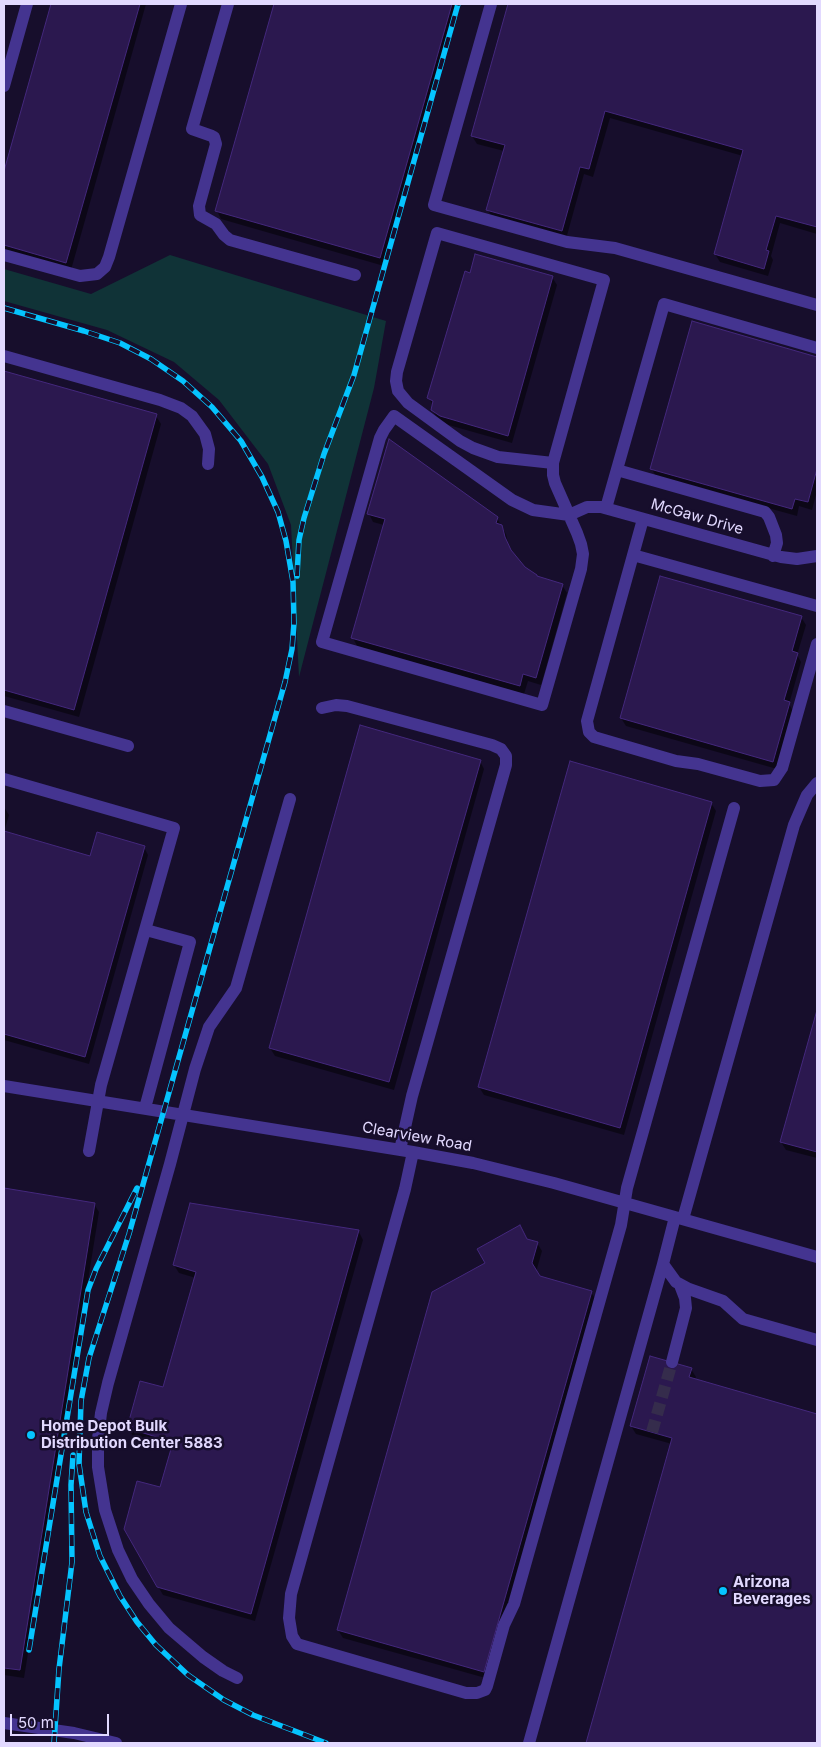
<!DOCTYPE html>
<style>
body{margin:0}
#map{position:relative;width:821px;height:1747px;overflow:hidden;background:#170e2c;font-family:Inter,sans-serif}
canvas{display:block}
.frame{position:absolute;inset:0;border:5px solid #e2d9ff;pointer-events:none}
.scale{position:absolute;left:10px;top:1714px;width:99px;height:22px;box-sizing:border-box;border:2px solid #e2d9ff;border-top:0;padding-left:6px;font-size:15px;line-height:18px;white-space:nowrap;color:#e2d9ff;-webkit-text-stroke:4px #170e2c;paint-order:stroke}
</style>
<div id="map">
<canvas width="821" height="1747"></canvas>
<div class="frame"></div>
<div class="scale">50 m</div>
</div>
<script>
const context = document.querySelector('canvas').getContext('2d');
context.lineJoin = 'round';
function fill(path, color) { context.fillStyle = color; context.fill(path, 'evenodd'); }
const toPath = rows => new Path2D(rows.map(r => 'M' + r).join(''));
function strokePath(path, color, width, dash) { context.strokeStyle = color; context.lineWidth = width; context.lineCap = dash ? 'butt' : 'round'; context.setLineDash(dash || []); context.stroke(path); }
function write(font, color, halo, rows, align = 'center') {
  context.font = font + ' Inter,sans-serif'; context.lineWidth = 5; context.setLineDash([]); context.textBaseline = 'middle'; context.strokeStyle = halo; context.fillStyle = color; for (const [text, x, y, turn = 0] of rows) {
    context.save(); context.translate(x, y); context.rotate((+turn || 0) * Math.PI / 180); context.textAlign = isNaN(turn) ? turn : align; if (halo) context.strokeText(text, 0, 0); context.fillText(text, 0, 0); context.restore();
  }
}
const green = toPath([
 [170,255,386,321,374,388,299,677,291,525,268,464,219,400,174,362,107,330,4,301,4,269,91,294]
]);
const shadow = toPath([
 [52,4,146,4,71,270,4,251,4,175],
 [275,4,458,4,384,266,221,219,217,211],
 [510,4,817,4,817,234,780,223,771,256,773,260,768,276,720,262,715,254,743,156,610,118,593,177,584,174,566,239,492,218,488,210,504,151,477,144,472,136],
 [470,274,552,277,557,285,512,443,445,424,437,418,432,409,433,406,429,398],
 [693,323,817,358,817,491,812,510,799,506,797,516,656,477,652,469],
 [4,372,156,416,161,424,79,717,4,696],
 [369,514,497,518,506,534,509,547,515,558,524,568,538,578,562,585,567,593,541,685,528,681,524,694,357,646,353,638,384,525,373,522],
 [661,577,801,617,806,625,797,655,801,662,789,704,793,711,777,769,626,726,621,718],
 [480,761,484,769,394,1090,275,1056,270,1048],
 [711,803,716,811,624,1135,484,1095,479,1087],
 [4,807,9,815,4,832,91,857,144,847,148,855,89,1064,4,1040,4,815,5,812],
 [817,1015,817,1158,786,1150,781,1142],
 [4,1189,94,1204,99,1212,24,1678,4,1675],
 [191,1204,359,1232,363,1240,255,1621,163,1595,125,1529,161,1489,173,1448,133,1436,128,1428,164,1389,196,1278,179,1273,174,1265],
 [527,1240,537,1243,542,1251,536,1272,539,1277,591,1292,596,1300,489,1679,343,1638,338,1630],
 [691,1369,696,1377,695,1380,817,1415,817,1743,587,1743,672,1444,636,1434,631,1426]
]);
const building = toPath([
 [51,4,140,4,66,263,4,245,4,171,51,4],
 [274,4,452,4,380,258,215,211,274,4],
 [508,4,817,4,817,227,776,216,766,250,769,251,764,269,714,254,743,150,605,111,589,169,580,167,562,231,486,210,505,145,471,136,508,4],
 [475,254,553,276,508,436,440,416,431,410,433,401,427,398,465,271,470,273,475,254],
 [692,321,817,357,817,469,808,502,795,499,792,509,650,469,692,321],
 [4,371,157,414,74,710,4,690,4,371],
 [389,439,498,517,496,523,502,525,505,537,511,550,525,567,537,575,537,576,563,584,536,678,523,674,520,686,351,638,385,519,367,514,389,439],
 [660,576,802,616,792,651,798,653,784,700,790,702,773,762,620,718,660,576],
 [360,725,481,760,389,1082,269,1048,360,725],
 [570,761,712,802,620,1128,478,1087,570,761],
 [4,831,90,856,97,832,145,846,85,1057,4,1034,4,831],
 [817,1010,817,1152,780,1142,817,1010],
 [4,1188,95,1203,20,1670,4,1668,4,1188],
 [190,1203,359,1230,251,1614,157,1587,124,1529,137,1481,160,1487,173,1442,127,1428,140,1381,163,1387,196,1272,173,1265,190,1203],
 [520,1225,527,1239,538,1242,532,1263,540,1276,592,1291,484,1672,337,1630,432,1292,485,1263,477,1249,520,1225],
 [650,1356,692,1368,689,1377,817,1414,817,1743,586,1743,672,1438,630,1426,650,1356]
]);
const minorTunnel = toPath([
 [652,1432,672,1362]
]);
const minor = toPath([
 [228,4,192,129,212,136,214,137,216,144,199,206,200,215,216,224,224,235,230,240,355,275],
 [491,4,434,205,567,242,615,248,817,305],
 [4,86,27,4],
 [4,255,80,276,97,274,105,267,109,257,181,4],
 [4,356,160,400,181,408,192,416,205,434,209,449,208,464],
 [553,463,498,457,473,448,460,441,408,403,398,391,396,381,397,372,437,233,604,280,553,463,553,475,555,483,577,533,581,544,583,554,581,569,542,705,322,642,380,438,384,430,394,416,512,500,533,510,569,515],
 [617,470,765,512,769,517,776,535,777,543,773,556],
 [606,508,664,304,817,348],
 [569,515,587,507,601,507,781,557,797,559,817,556],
 [643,519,587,721,589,732,594,737,676,761,698,764,760,781,774,780,782,768,817,644],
 [633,555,817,606],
 [322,708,336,705,347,706,492,745,501,749,506,756,506,765,412,1096,400,1150],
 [4,711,128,746],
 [4,779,174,828,101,1085,89,1151],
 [4,1086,413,1152,473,1163,554,1183,817,1257],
 [145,1108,190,942,146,930],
 [413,1152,405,1189,291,1594,289,1618,292,1636,297,1644,466,1693,477,1693,485,1690,487,1686,504,1625,514,1604,621,1225,627,1188,734,808],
 [675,1217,663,1264,676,1282,689,1289,723,1301,743,1319,817,1340],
 [683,1219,794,825,807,795,817,783],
 [672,1362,686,1308,685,1298,680,1285],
 [237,1678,223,1671,203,1657,169,1628,149,1604,132,1579,118,1550,105,1510,98,1467,98,1439,101,1413,108,1383,170,1164,195,1069,209,1027,236,988,290,799],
 [4,1723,74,1733,116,1743],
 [529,1743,663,1264]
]);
const rail = toPath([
 [4,308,84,331,120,343,151,359,183,381,212,407,241,441,262,477,278,512,286,541,293,582,294,623,292,649,285,682,129,1234,89,1358,81,1401,79,1464,86,1512,100,1556,120,1596,137,1622,156,1645,188,1675,224,1700,253,1715,326,1743],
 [297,576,299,540,304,518,324,454,354,375,458,4],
 [29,1650,88,1290,96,1269,137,1188],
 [54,1743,59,1669,72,1562,71,1485,73,1455]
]);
const markers = [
 [31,1435,5,"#05c4ff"],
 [723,1591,5,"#05c4ff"]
];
const streetNames = [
 ["McGaw Drive",697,517,16],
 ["Clearview Road",417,1137,10]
];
const poiNames = [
 ["Home Depot Bulk",41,1426],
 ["Distribution Center 5883",41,1443],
 ["Arizona",733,1582],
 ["Beverages",733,1599]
];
fill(green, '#103337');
fill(shadow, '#0007');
fill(building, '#2b184f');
strokePath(building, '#44287d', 1);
strokePath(minorTunnel, '#352c4c', 12, [12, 6]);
strokePath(minor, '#443490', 12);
strokePath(rail, '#05c4ff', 5.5);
strokePath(rail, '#170e2c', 4, [11]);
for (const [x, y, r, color] of markers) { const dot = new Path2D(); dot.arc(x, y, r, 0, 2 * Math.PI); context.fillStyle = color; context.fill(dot); strokePath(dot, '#170e2c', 2); }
write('15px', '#e2d9ff', '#170e2c', streetNames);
write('bold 15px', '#e2d9ff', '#170e2c', poiNames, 'left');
</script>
